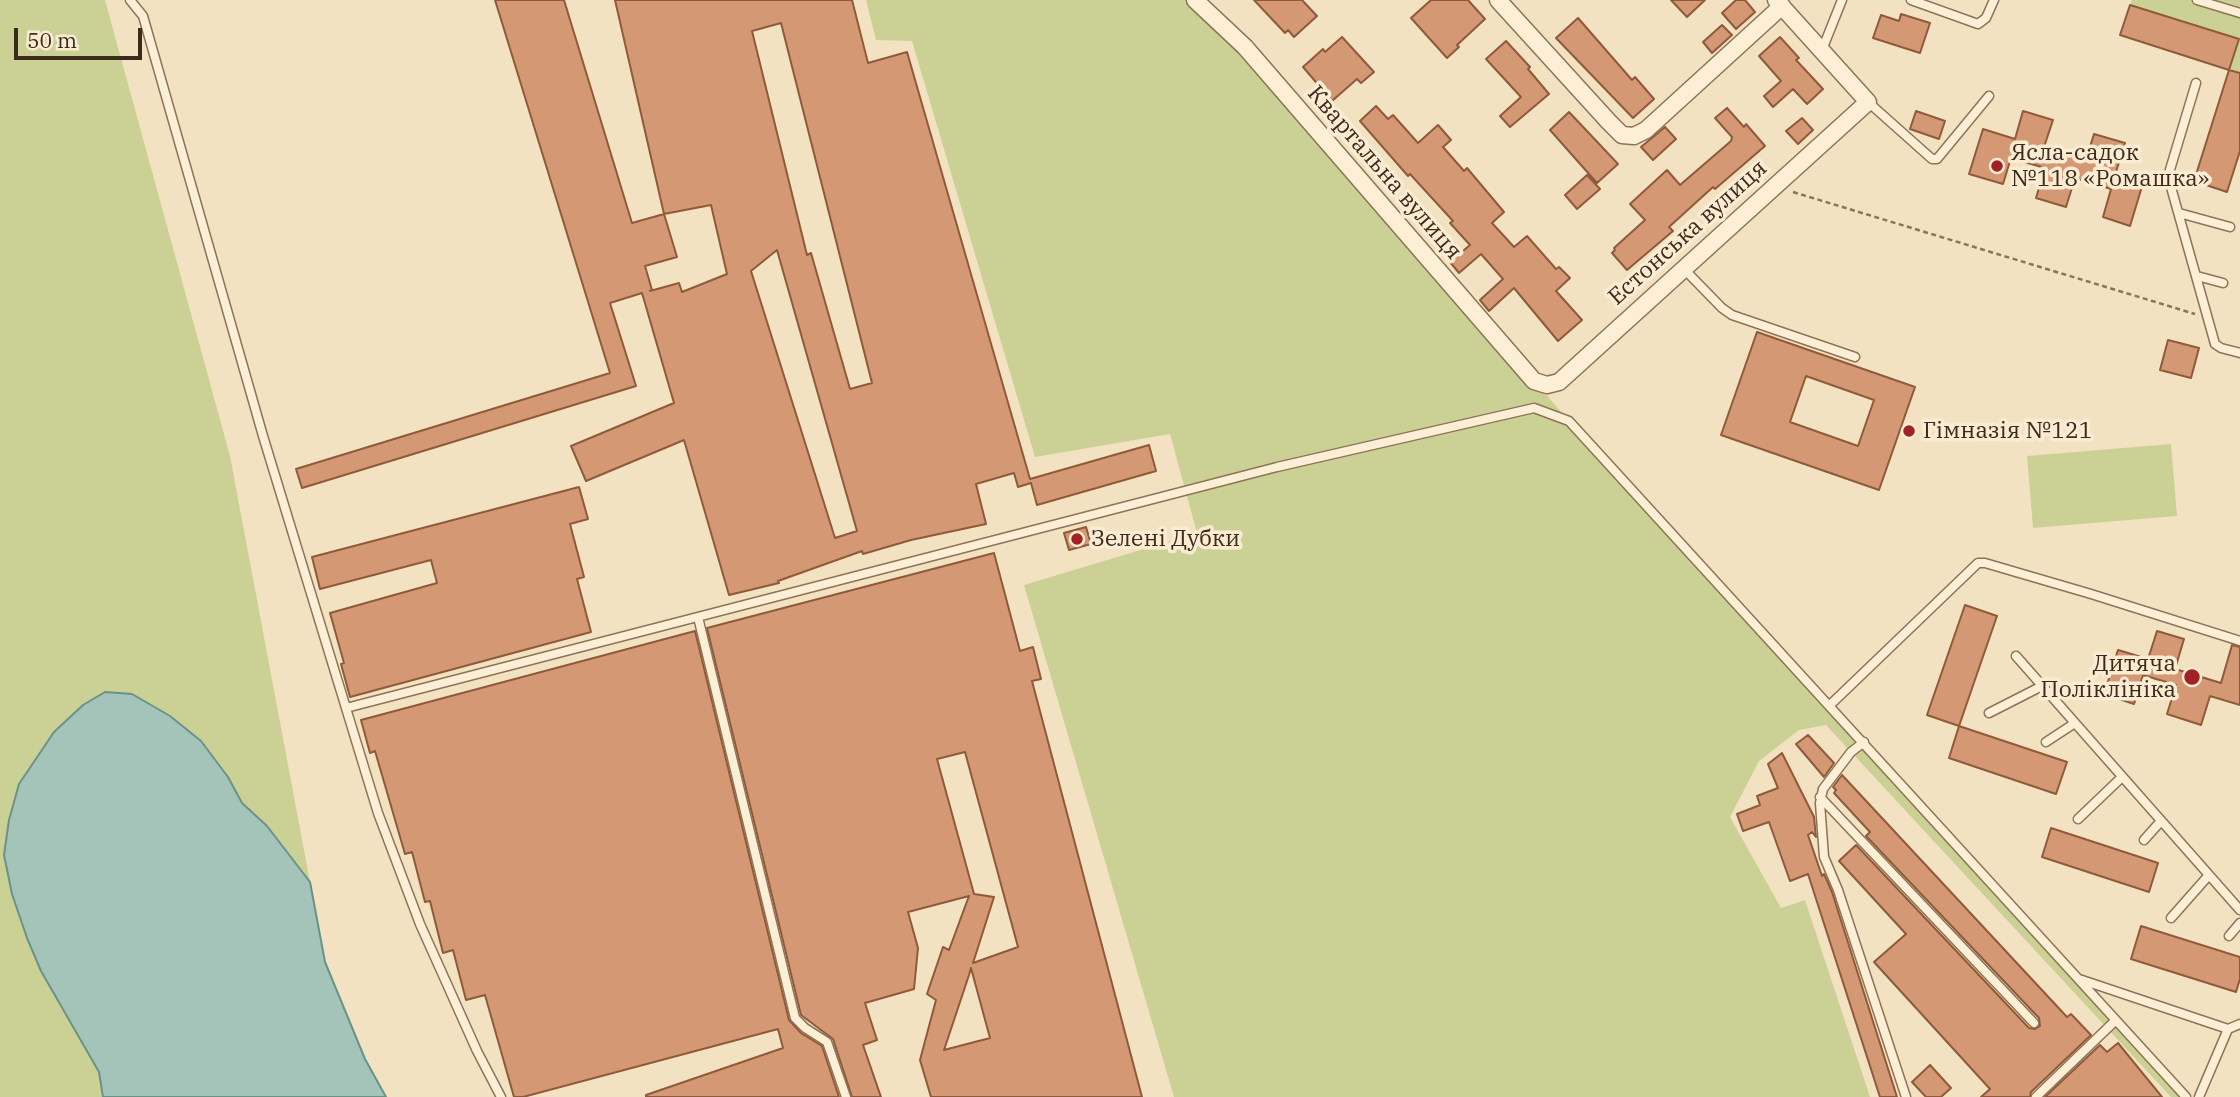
<!DOCTYPE html>
<meta charset="utf-8">
<style>
body{margin:0}
#map{position:relative;width:2240px;height:1097px;overflow:hidden;background:#f2e2c1;font-family:"IBM Plex Serif",serif}
canvas{display:block}
.scale{position:absolute;left:14px;top:28px;width:128px;height:32px;box-sizing:border-box;border:4px solid #3c2b1c;border-top:0;padding-left:9px;font-size:21px;line-height:24px;white-space:nowrap;color:#3c2b1c;-webkit-text-stroke:5px #f9ecd2;paint-order:stroke}
</style>
<div id="map">
<canvas width="2240" height="1097"></canvas>
<div class="scale">50 m</div>
</div>
<script>
const context = document.querySelector('canvas').getContext('2d');
context.lineJoin = 'round';
function fill(path, color) { context.fillStyle = color; context.fill(path, 'evenodd'); }
const toPath = rows => new Path2D(rows.map(r => 'M' + r).join(''));
function strokePath(path, color, width, dash) { context.strokeStyle = color; context.lineWidth = width; context.lineCap = dash ? 'butt' : 'round'; context.setLineDash(dash || []); context.stroke(path); }
function write(font, color, halo, rows, align = 'center') {
  context.font = font + ' "IBM Plex Serif",serif'; context.lineWidth = 7; context.setLineDash([]); context.textBaseline = 'middle'; context.strokeStyle = halo; context.fillStyle = color; for (const [text, x, y, turn = 0] of rows) {
    context.save(); context.translate(x, y); context.rotate((+turn || 0) * Math.PI / 180); context.textAlign = isNaN(turn) ? turn : align; if (halo) context.strokeText(text, 0, 0); context.fillText(text, 0, 0); context.restore();
  }
}
const green = toPath([
 [0,0,105,0,230,456,310,882,267,826,242,803,228,777,201,741,170,716,132,694,19,784,9,820,4,855,41,971,99,1072,103,1097,0,1097],
 [866,0,1195,0,1245,47,1569,421,2186,1097,2171,1097,1826,725,1799,730,1759,761,1730,817,1781,908,1805,900,1870,1097,1174,1097,1024,585,1197,533,1170,434,1035,457,912,41,876,40],
 [2132,0,2240,0,2240,73,2229,70,2238,39,2130,5],
 [2171,444,2177,516,2033,528,2027,456]
]);
const water = toPath([
 [105,692,132,694,170,716,201,741,228,777,242,803,267,826,310,882,325,962,365,1059,386,1097,103,1097,99,1072,41,971,27,938,12,894,4,855,9,820,19,784,54,732,83,705,105,692]
]);
const building = toPath([
 [495,0,564,0,632,223,664,214,615,0,852,0,868,63,907,52,1030,479,1149,445,1156,471,1037,505,1031,483,1018,487,1014,473,976,484,986,524,911,540,863,554,862,551,778,581,779,583,729,595,684,440,586,481,571,446,674,403,642,293,610,303,636,386,302,488,296,469,610,373,495,0],
 [781,23,872,383,850,389,811,253,807,255,752,31,781,23],
 [711,205,727,274,682,292,679,283,650,291,652,290,645,266,677,257,664,214,711,205],
 [777,250,857,531,835,538,751,271,777,250],
 [1254,0,1302,0,1317,16,1294,37,1288,30,1285,33,1254,0],
 [1431,0,1468,0,1485,19,1457,45,1459,47,1447,58,1411,18,1431,0],
 [1671,0,1705,0,1687,17,1671,0],
 [1736,0,1745,0,1755,12,1736,29,1722,13,1736,0],
 [2130,5,2239,39,2229,70,2120,35,2130,5],
 [1901,14,1930,23,1920,53,1873,38,1881,15,1899,21,1901,14],
 [1578,18,1632,80,1635,77,1654,99,1633,118,1556,38,1578,18],
 [1722,25,1732,35,1712,53,1703,42,1722,25],
 [1342,37,1374,72,1361,83,1357,79,1332,101,1303,67,1323,49,1325,52,1342,37],
 [1780,37,1799,58,1796,60,1823,89,1807,104,1793,89,1773,107,1764,96,1781,81,1759,56,1780,37],
 [1506,41,1530,67,1528,69,1549,94,1510,127,1500,116,1521,97,1486,59,1506,41],
 [2229,70,2240,73,2240,151,2227,192,2194,181,2229,70],
 [1376,106,1388,119,1393,115,1418,143,1438,125,1451,140,1443,147,1464,171,1467,168,1504,212,1492,223,1514,247,1527,236,1556,269,1559,267,1570,278,1556,291,1582,320,1558,341,1514,288,1489,311,1480,300,1503,279,1481,254,1459,273,1450,262,1470,245,1450,223,1453,221,1410,174,1408,176,1360,121,1376,106],
 [1727,108,1744,127,1746,124,1765,146,1715,189,1713,187,1669,227,1673,231,1627,270,1612,253,1615,250,1614,248,1645,220,1630,204,1667,170,1680,185,1731,141,1732,137,1715,118,1727,108],
 [1916,111,1945,121,1939,139,1910,129,1916,111],
 [2023,111,2053,120,2044,147,2086,160,2094,134,2125,143,2116,172,2144,180,2130,226,2103,217,2111,189,2075,178,2066,207,2036,198,2045,168,2011,158,2003,184,1969,174,1983,129,2015,139,2023,111],
 [1569,112,1618,164,1597,183,1550,130,1569,112],
 [1802,118,1813,130,1798,144,1786,131,1802,118],
 [1665,127,1676,139,1653,160,1641,147,1665,127],
 [1587,175,1600,189,1577,209,1565,195,1587,175],
 [1757,332,1915,387,1879,490,1721,435,1757,332],
 [1806,376,1874,400,1858,446,1790,422,1806,376],
 [2168,340,2199,348,2191,378,2160,370,2168,340],
 [579,487,588,519,570,524,584,577,577,579,591,632,350,697,341,664,344,663,330,613,437,583,431,560,320,589,312,557,579,487],
 [1086,527,1091,544,1069,550,1064,533,1086,527],
 [994,553,1020,651,1033,647,1041,679,1032,681,1142,1097,931,1097,920,1060,936,1000,927,994,943,947,949,950,969,896,908,912,918,948,914,989,865,1003,877,1040,863,1045,881,1097,852,1097,833,1039,801,1015,707,628,994,553],
 [965,752,1018,947,973,963,994,897,974,894,937,759,965,752],
 [971,968,990,1038,944,1050,969,975,971,968],
 [1965,605,1997,616,1959,726,1927,715,1965,605],
 [695,631,789,1020,801,1033,822,1046,839,1097,646,1097,646,1095,783,1048,778,1029,523,1097,514,1097,485,995,466,1000,453,950,443,953,430,901,425,902,412,852,405,854,375,751,370,753,361,720,695,631],
 [2157,631,2184,639,2175,669,2221,683,2232,645,2240,647,2240,705,2210,696,2201,725,2167,714,2176,685,2143,675,2134,704,2104,694,2118,650,2148,659,2157,631],
 [1959,726,2067,762,2056,794,1949,758,1959,726],
 [1808,735,1834,763,1824,777,1796,744,1808,735],
 [1782,753,1814,817,1816,837,1812,832,1808,835,1822,876,1824,874,1832,892,1897,1097,1880,1097,1808,874,1790,881,1769,822,1743,831,1737,814,1760,805,1757,796,1778,788,1768,764,1782,753],
 [1842,775,2067,1017,2071,1014,2091,1035,2031,1092,2030,1097,1981,1097,1990,1089,1874,962,1906,934,1839,861,1856,845,2029,1028,2035,1029,2040,1026,2039,1018,1866,836,1870,832,1834,793,1836,790,1833,787,1842,775],
 [2051,828,2158,863,2149,892,2042,857,2051,828],
 [2141,926,2240,957,2240,979,2236,992,2131,959,2141,926],
 [2118,1043,2162,1097,2045,1097,2100,1045,2107,1052,2118,1043],
 [1930,1065,1951,1088,1941,1097,1926,1097,1912,1082,1930,1065]
]);
const path = toPath([
 [1793,192,2195,314]
]);
const service = toPath([
 [130,0,143,16,263,436,378,813,420,924,477,1051,501,1097],
 [1911,0,1978,24,1986,18,1994,0],
 [2197,0,2240,13],
 [1822,50,1842,0],
 [2196,83,2169,173,2169,180,2215,344,2221,348,2240,353],
 [1868,102,1932,159,1937,159,1989,96],
 [2179,213,2230,227],
 [1683,268,1722,308,1732,315,1855,357],
 [2197,276,2223,283],
 [698,617,795,1018,805,1028,827,1042,846,1097],
 [2016,656,2240,910],
 [1830,705,1978,563,1985,563,2091,594,2240,641],
 [346,708,1277,467,1534,408,1569,421,2186,1097],
 [1989,713,2042,686],
 [1864,742,1851,752,1823,789,1820,803,1824,857,1838,890,1906,1097],
 [2046,742,2075,723],
 [1820,797,2034,1023],
 [2078,819,2122,777],
 [2144,840,2161,821],
 [2171,918,2209,875],
 [2229,936,2240,923],
 [2079,979,2228,1029],
 [2036,1097,2116,1020],
 [2199,1097,2228,1029,2240,1024]
]);
const minor = toPath([
 [1195,0,1245,47,1534,381,1547,385,1559,382,1868,102,1776,0],
 [1498,0,1609,122,1622,135,1634,136,1646,130,1782,6]
]);
const markers = [
 [1997,166,7,"#a22125"],
 [1909,431,7,"#a22125"],
 [1077,539,7,"#a22125"],
 [2192,677,9,"#a22125"]
];
const poiNames = [
 ["Ясла-садок",2011,153],
 ["№118 «Ромашка»",2011,179],
 ["Гімназія №121",1923,431],
 ["Зелені Дубки",1091,539],
 ["Дитяча",2176,664,"right"],
 ["Поліклініка",2176,690,"right"]
];
const streetNames = [
 ["Квартальна вулиця",1384,173,49],
 ["Естонська вулиця",1688,233,-42]
];
fill(green, '#cbd194');
fill(water, '#a4c4ba');
strokePath(water, '#6a9388', 2);
fill(building, '#d49974');
strokePath(building, '#8f5a3a', 2);
strokePath(service, '#8d7357', 11);
strokePath(minor, '#8d7357', 19);
strokePath(path, '#8d7357', 2.5, [5, 3.5]);
strokePath(service, '#fcefd5', 8);
strokePath(minor, '#fcefd5', 16);
for (const [x, y, r, color] of markers) { const dot = new Path2D(); dot.arc(x, y, r, 0, 2 * Math.PI); context.fillStyle = color; context.fill(dot); strokePath(dot, '#f9ecd2', 2.5); }
write('23px', '#3c2b1c', '#f9ecd2', poiNames, 'left');
write('23px', '#3c2b1c', '#f9ecd2', streetNames);
</script>
